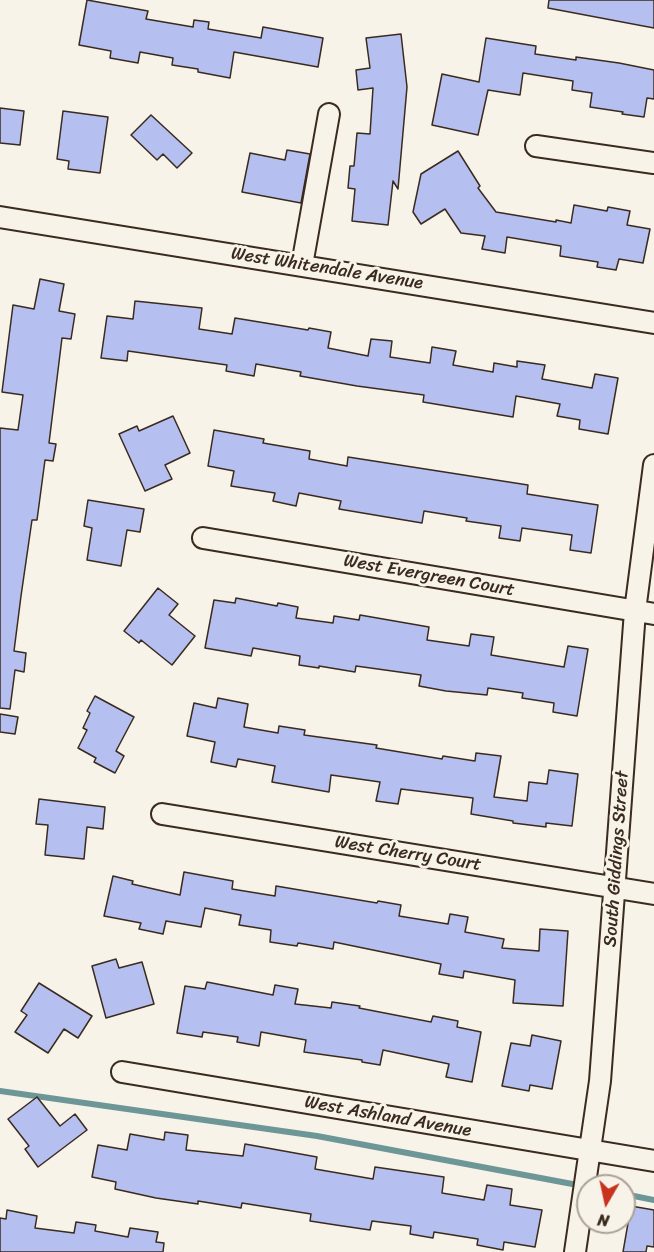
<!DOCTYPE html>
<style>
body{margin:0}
#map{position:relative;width:654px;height:1252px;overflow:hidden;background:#f7f3e8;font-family:Sriracha,sans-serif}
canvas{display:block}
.north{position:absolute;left:576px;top:1174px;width:60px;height:60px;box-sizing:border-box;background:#f7f3e8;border:2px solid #aca397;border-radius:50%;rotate:189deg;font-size:16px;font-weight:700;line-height:24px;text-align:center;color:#3b2a1e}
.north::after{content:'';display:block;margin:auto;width:21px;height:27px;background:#c8321e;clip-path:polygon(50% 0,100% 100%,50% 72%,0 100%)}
</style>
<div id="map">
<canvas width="654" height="1252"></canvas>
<div class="north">N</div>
</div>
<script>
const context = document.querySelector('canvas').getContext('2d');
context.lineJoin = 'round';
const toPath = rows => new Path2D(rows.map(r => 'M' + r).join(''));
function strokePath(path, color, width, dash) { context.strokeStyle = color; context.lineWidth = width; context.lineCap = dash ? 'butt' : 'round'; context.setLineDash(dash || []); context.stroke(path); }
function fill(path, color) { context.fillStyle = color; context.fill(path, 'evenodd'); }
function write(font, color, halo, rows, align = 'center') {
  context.font = font + ' Sriracha,sans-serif'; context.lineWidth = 6; context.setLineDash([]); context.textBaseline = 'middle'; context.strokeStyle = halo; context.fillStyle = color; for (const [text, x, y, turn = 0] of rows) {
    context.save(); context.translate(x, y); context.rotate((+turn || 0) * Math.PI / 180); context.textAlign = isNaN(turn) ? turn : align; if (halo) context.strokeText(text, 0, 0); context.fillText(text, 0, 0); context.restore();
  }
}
const stream = toPath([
 [0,1091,317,1136,583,1186],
 [624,1194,654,1200]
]);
const building = toPath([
 [87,0,148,11,146,19,193,27,194,20,209,22,208,29,261,38,263,27,323,38,318,67,234,52,230,78,198,72,198,69,172,65,173,58,140,52,138,63,110,58,111,51,79,45,87,0],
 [549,0,654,0,654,28,548,8,549,0],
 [401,34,407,87,398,189,393,181,388,225,352,221,355,189,348,188,350,166,354,166,357,133,370,134,373,88,358,90,356,70,370,68,366,38,401,34],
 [486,38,536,46,535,54,576,60,576,57,619,63,654,70,654,99,647,98,644,117,622,114,623,112,590,107,592,93,572,90,573,81,523,73,520,95,488,90,478,135,432,125,442,74,479,82,486,38],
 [0,108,24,111,20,145,0,143,0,108],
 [63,111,108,117,100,173,68,169,69,161,57,159,63,111],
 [151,115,192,153,177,168,163,154,157,160,131,135,151,115],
 [287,150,310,154,301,203,242,192,250,153,285,160,287,150],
 [458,151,480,186,478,188,496,212,556,222,556,220,571,223,574,205,607,211,608,207,630,211,627,225,650,229,643,263,619,259,616,270,597,267,598,262,560,256,561,246,507,237,505,253,482,249,485,236,461,233,445,209,421,224,413,212,421,174,458,151],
 [40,279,64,284,59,311,75,314,71,339,62,338,49,443,56,444,53,461,45,460,37,520,32,520,21,596,14,651,26,653,24,672,15,670,10,709,0,708,0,428,18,430,23,395,2,392,13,305,34,309,40,279],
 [135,301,202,308,199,329,232,334,235,318,308,330,309,328,331,332,328,348,368,356,371,339,392,341,390,357,430,363,432,347,456,351,453,365,493,372,494,363,517,367,517,361,545,365,542,379,592,388,595,374,618,378,608,434,579,429,580,420,557,416,560,404,516,396,513,417,423,402,424,395,357,386,300,376,301,372,256,364,254,376,226,371,227,365,128,351,127,361,101,358,107,316,133,319,135,301],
 [173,416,190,453,165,465,172,479,145,491,119,434,137,426,139,431,173,416],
 [214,430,264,439,263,443,310,451,309,459,347,466,348,457,528,485,527,494,598,505,591,553,570,550,572,535,522,528,520,541,499,538,501,526,466,521,467,518,424,511,422,523,339,509,341,501,299,493,296,506,273,501,275,493,231,486,234,471,208,466,214,430],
 [88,500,144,509,140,532,127,530,121,566,87,560,92,528,84,526,88,500],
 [158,588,178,604,169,615,195,636,172,665,141,640,139,643,124,631,158,588],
 [236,598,277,606,278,603,298,607,296,618,333,623,334,616,359,620,360,615,429,627,427,640,469,646,471,634,494,637,491,655,564,667,568,646,588,649,577,716,553,712,554,703,522,698,523,693,488,688,487,695,446,691,419,686,421,675,356,666,355,672,319,666,319,668,299,665,300,656,253,648,251,656,205,648,214,600,235,603,236,598],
 [95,696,134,717,116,751,124,756,115,773,94,762,96,758,78,748,87,730,83,728,90,713,87,711,95,696],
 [218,698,248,704,244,727,278,733,279,726,305,730,304,735,377,745,376,748,442,759,443,756,475,761,476,753,501,756,494,797,527,801,529,782,547,784,549,770,578,774,572,826,546,823,546,827,513,823,513,821,471,814,473,798,401,789,398,804,376,801,380,782,331,775,329,792,272,782,275,766,238,759,236,767,211,762,215,742,187,736,194,703,216,708,218,698],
 [0,714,18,717,15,734,0,732,0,714],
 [39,799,105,807,103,829,87,827,84,859,45,855,48,825,36,824,39,799],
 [184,872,233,881,232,889,275,896,276,886,377,903,378,901,401,905,399,916,448,924,450,914,468,917,465,932,504,939,502,948,539,951,540,929,568,931,563,1006,513,1003,515,980,464,971,463,978,439,974,441,964,334,942,333,949,298,943,297,946,270,942,271,930,239,925,241,915,205,908,201,927,166,921,163,934,139,929,141,923,104,916,113,876,133,881,132,884,180,895,184,872],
 [116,959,119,968,142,962,154,1004,106,1018,92,966,116,959],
 [207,982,273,995,275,985,298,989,295,1004,331,1008,332,1002,360,1006,359,1008,431,1022,433,1016,458,1021,457,1027,481,1032,472,1082,446,1077,449,1064,383,1050,380,1065,362,1062,362,1060,304,1052,306,1040,261,1032,259,1046,237,1042,238,1037,203,1032,202,1037,177,1033,185,986,205,989,207,982],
 [39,983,92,1016,78,1038,64,1029,48,1053,15,1032,27,1015,21,1011,39,983],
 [532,1035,561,1041,552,1089,530,1085,529,1091,502,1086,511,1043,530,1046,532,1035],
 [37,1097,60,1126,75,1114,87,1130,38,1167,25,1149,29,1146,8,1119,37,1097],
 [165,1132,188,1135,186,1150,243,1156,245,1144,317,1157,315,1169,373,1179,375,1167,444,1177,442,1193,484,1200,487,1185,512,1189,510,1205,542,1210,535,1247,504,1242,503,1250,477,1245,478,1239,434,1232,433,1238,410,1234,411,1226,372,1221,370,1230,336,1225,310,1221,311,1214,242,1203,241,1208,198,1201,198,1204,156,1198,115,1189,116,1182,92,1177,98,1145,127,1150,130,1134,164,1140,165,1132],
 [631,1206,654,1210,654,1247,647,1246,646,1252,623,1252,631,1206],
 [7,1210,37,1216,35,1228,74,1233,76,1222,96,1225,95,1231,128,1237,130,1228,158,1232,156,1242,164,1243,163,1252,0,1252,0,1218,6,1219,7,1210]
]);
const minor = toPath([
 [536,146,654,163],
 [0,217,654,323],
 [302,265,329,114],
 [203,538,654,614],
 [162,814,654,894],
 [122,1072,654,1161],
 [575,1252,600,1081,635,611,654,465]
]);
const streetNames = [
 ["West Whitendale Avenue",327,269,9],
 ["West Evergreen Court",429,576,10],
 ["West Cherry Court",408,854,9],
 ["South Giddings Street",617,859,-86],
 ["West Ashland Avenue",388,1117,10]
];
strokePath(stream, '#6d9797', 6);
fill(building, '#b5c0f1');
strokePath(building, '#3b2a1e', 1.5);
strokePath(minor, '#3b2a1e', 24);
strokePath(minor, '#f7f3e8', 20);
write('18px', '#3b2a1e', '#f7f3e8', streetNames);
</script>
